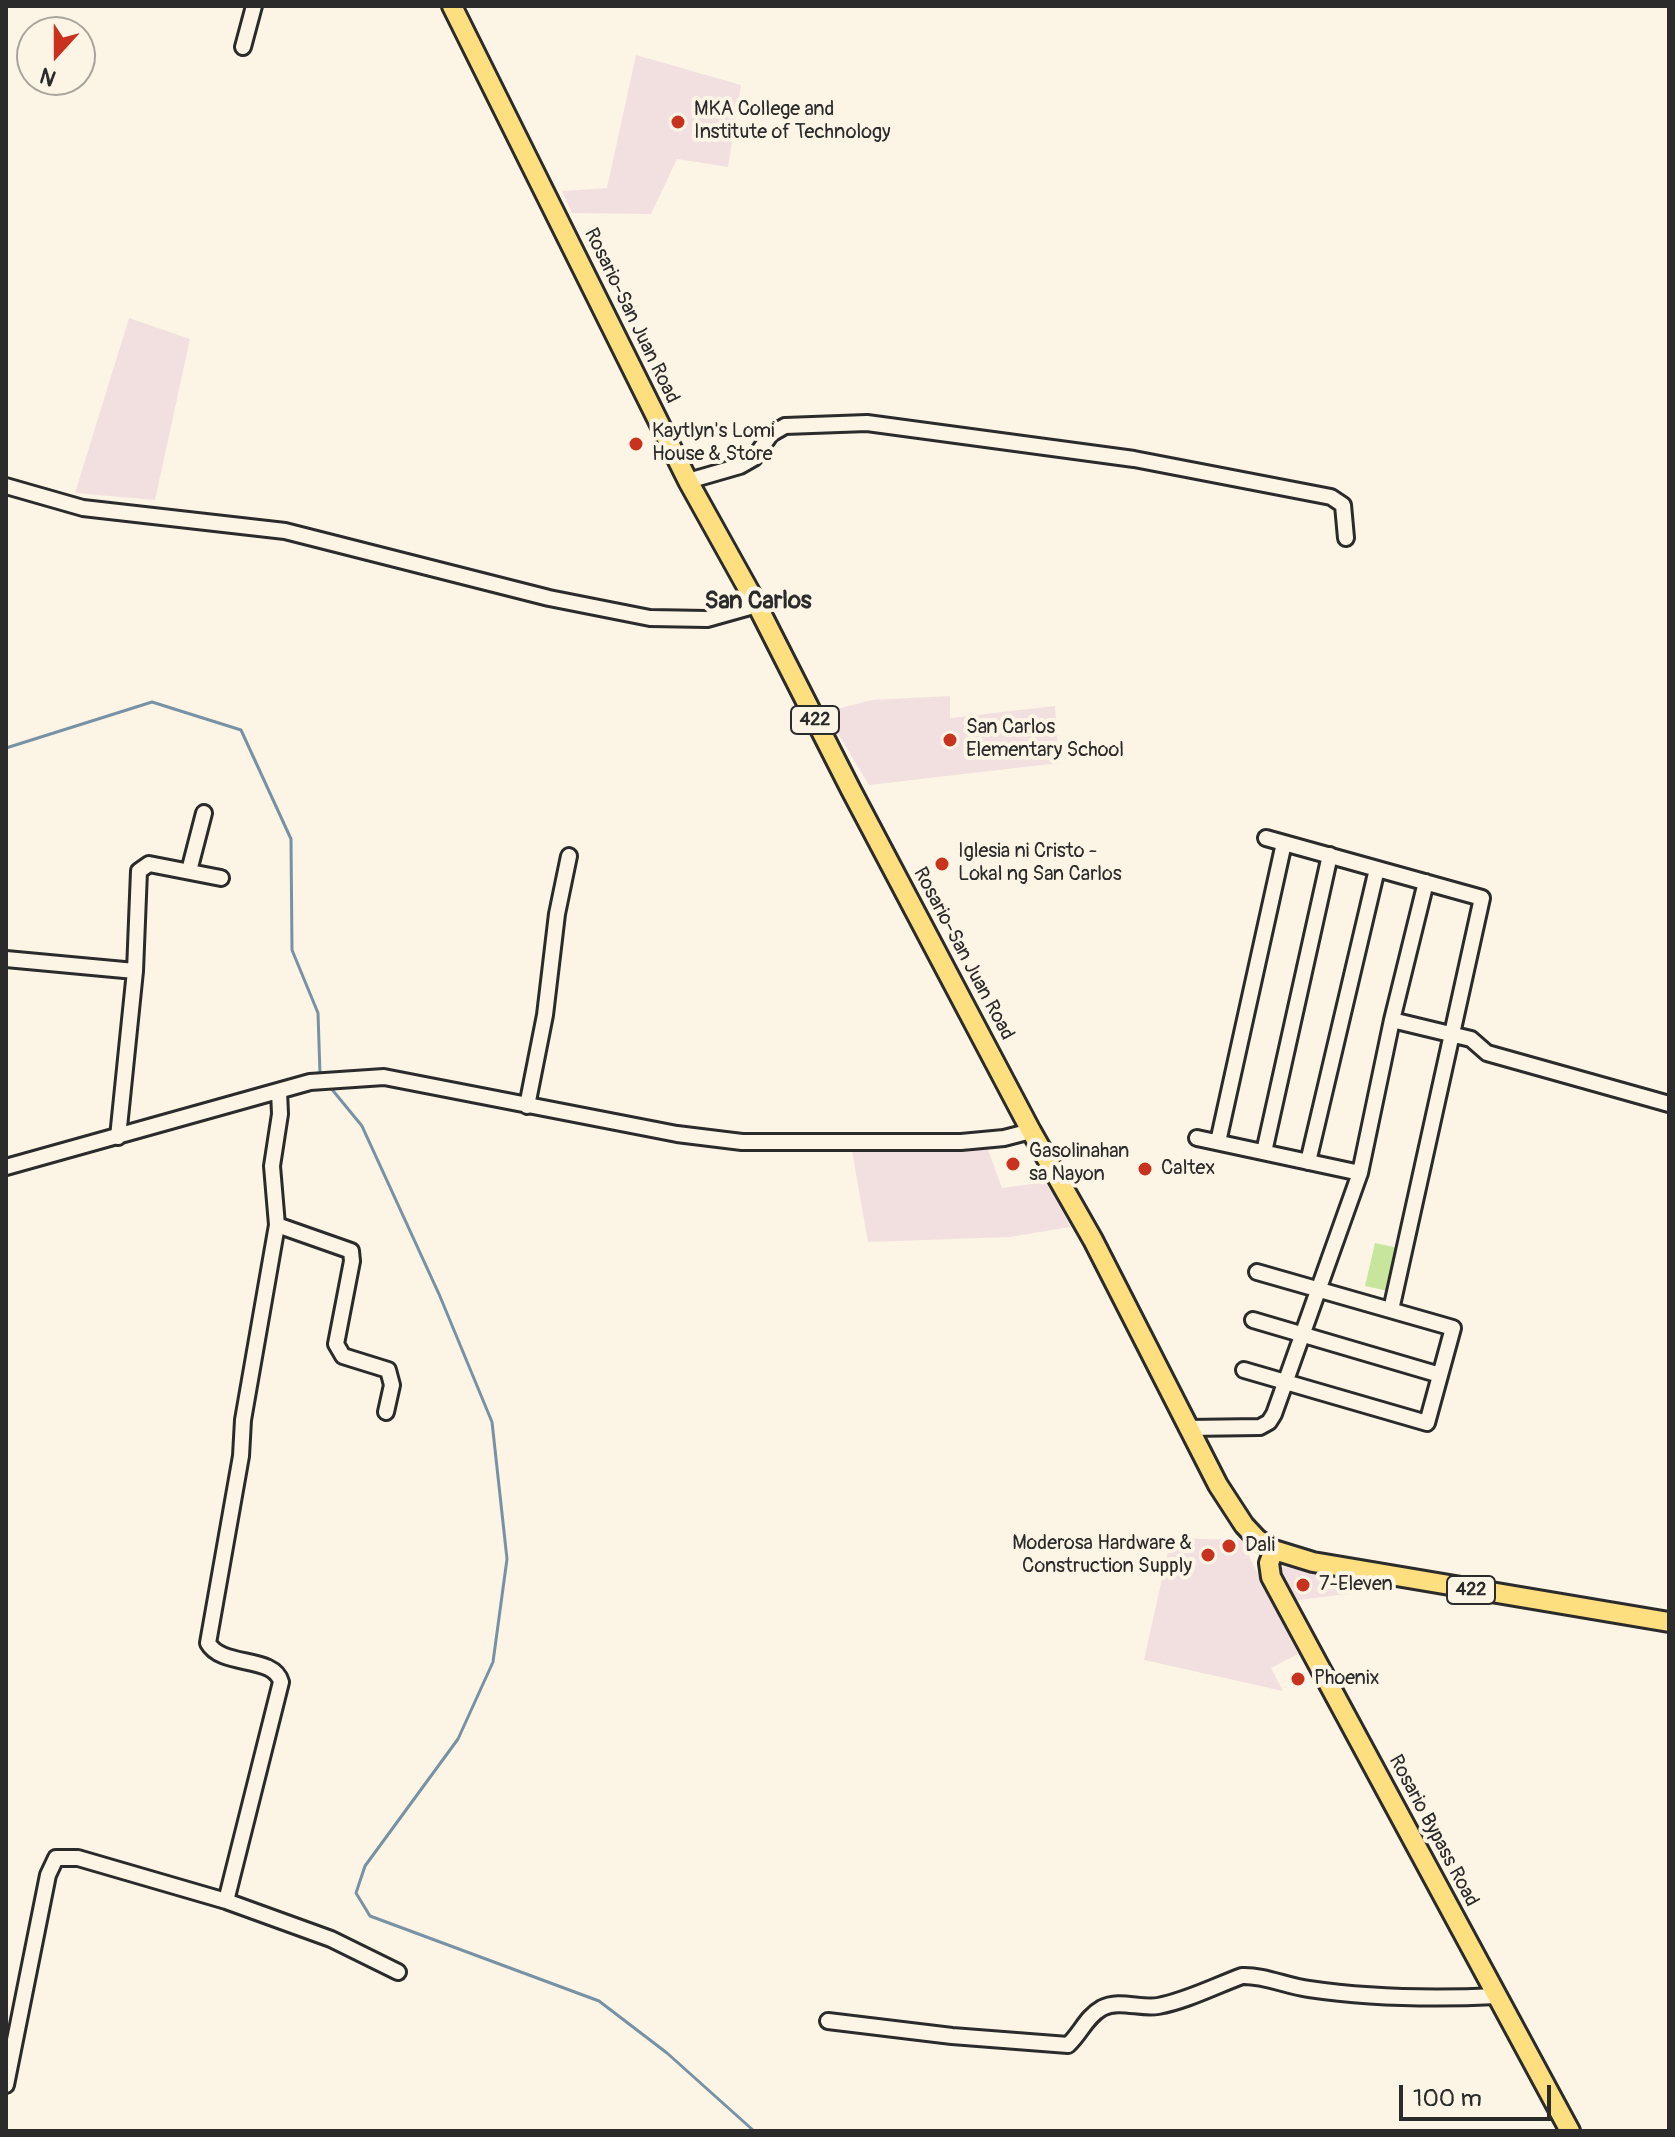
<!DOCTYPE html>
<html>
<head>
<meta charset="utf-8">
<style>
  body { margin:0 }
  #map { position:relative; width:1675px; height:2137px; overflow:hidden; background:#fcf5e5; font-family:Pangolin,sans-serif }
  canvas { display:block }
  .frame { position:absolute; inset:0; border:8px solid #2b2b2b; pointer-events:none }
  .north { position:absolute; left:16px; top:16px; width:80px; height:80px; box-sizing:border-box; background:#fcf5e5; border:2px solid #a8a49b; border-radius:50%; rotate:201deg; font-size:22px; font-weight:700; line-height:32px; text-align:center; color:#2b2b2b }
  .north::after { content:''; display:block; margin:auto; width:28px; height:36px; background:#c8321e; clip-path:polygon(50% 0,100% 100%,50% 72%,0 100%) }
  .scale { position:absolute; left:1399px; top:2085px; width:152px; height:36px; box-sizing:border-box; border:4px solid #2b2b2b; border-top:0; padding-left:10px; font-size:24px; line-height:28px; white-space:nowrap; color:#2b2b2b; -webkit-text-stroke:6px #fcf5e5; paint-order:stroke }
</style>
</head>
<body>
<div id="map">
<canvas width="1675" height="2137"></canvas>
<div class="frame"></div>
<div class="north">N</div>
<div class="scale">100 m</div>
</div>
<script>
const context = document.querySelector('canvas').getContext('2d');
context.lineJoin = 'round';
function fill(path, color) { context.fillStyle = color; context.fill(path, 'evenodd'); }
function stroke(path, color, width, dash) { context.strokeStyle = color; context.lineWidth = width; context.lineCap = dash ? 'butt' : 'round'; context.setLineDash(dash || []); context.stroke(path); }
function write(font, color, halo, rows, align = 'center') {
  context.font = font + ' Pangolin,sans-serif'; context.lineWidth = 8; context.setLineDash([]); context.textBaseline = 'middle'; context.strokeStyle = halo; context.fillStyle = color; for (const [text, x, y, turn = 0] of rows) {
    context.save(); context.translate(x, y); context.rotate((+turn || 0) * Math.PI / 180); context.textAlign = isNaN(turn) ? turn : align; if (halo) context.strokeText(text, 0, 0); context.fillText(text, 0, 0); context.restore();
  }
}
fill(new Path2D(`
  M636,55L741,85L728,167L677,159L651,214L572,213L562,191L607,188Z
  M129,318L190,339L155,500L75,493Z
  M950,696V718L1055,706L1059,763L869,785L825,712L872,700Z
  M987,1147L1002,1188L1048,1182L1070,1227L1010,1237L868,1242L852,1151Z
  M1171,1538L1241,1540L1298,1654L1271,1668L1283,1691L1144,1660Z
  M1274,1565L1347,1578V1594L1291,1601Z`), '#f2e0e0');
fill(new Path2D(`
  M1375,1243L1398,1248L1388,1291L1365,1286Z`), '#c7e59d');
stroke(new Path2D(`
  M6,748L152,702L241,730L291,839L292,950L318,1013L320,1074
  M330,1087L362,1126L439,1294L492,1422L507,1559L493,1662L458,1739L365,1866L356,1893L370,1916L599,2001L667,2053L754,2131`), '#7892a5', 3);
const minor = new Path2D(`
  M243,47L254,6
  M688,481L740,466L754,458L771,434L785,426L867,423L1134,459L1331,497L1343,505L1346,538
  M6,486L83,508L285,531L549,598L650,618L707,619L757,605
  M1266,838L1482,898L1391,1310
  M189,871L204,813
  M6,959L135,971
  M1392,1020L1471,1039L1487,1053L1669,1104
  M527,1106L545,1015L557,914L569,856
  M118,1137L135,971L139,871L149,864L221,878
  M1197,1138L1360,1173
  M1218,1142L1284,843
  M1264,1152L1330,855
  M1308,1162L1377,869
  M6,1167L310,1082L384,1077L677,1134L742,1142H961L1004,1138L1031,1131
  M277,1225L351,1251L352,1261L336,1344L343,1356L388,1370L392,1385L386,1412
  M1253,1320L1440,1375
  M1244,1370L1427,1423L1453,1328L1257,1272
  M1187,1428L1260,1427L1269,1422L1274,1414L1360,1173L1392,1020L1426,882
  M226,1901L281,1682C274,1655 222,1668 208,1643L241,1456L243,1420L277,1225L272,1166L280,1114L279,1091
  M828,2021L952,2036L1068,2045C1081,2033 1086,2017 1102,2008C1119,1999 1140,2009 1158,2006C1186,2001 1215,1986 1242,1976C1264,1975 1286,1986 1309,1989C1370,1998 1435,1999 1497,1996
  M6,2085L48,1875L56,1858H78L226,1901L331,1939L398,1972`);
const major = new Path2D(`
  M452,6L688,481L757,605L851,790L1031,1131L1093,1240L1218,1485L1244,1525L1257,1539L1274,1550L1313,1562L1669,1622
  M1274,1550L1269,1563L1271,1577L1570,2131`);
stroke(minor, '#2b2b2b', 20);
stroke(major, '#2b2b2b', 24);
stroke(minor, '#fcf5e5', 14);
stroke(major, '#fedf80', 18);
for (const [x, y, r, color] of [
  [678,122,8,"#c8321e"],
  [636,444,8,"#c8321e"],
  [950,740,8,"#c8321e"],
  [942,864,8,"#c8321e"],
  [1013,1164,8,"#c8321e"],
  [1145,1169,8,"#c8321e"],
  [1229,1546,8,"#c8321e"],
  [1208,1555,8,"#c8321e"],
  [1303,1585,8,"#c8321e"],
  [1298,1679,8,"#c8321e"]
]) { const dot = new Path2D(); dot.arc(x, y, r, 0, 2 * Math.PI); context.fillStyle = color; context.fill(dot); stroke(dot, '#fcf5e5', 3); }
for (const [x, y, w] of [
  [815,720,48],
  [1471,1590,48]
]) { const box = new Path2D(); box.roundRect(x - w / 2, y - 14, w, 28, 6); context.fillStyle = '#fcf5e5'; context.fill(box); stroke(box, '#2b2b2b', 2); }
write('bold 18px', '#2b2b2b', null, [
  ["422",815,720],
  ["422",1471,1590]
]);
write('20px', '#2b2b2b', '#fcf5e5', [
  ["MKA College and",694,110],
  ["Institute of Technology",694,133],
  ["Kaytlyn's Lomi",652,432],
  ["House & Store",652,455],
  ["San Carlos",966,728],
  ["Elementary School",966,751],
  ["Iglesia ni Cristo -",958,852],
  ["Lokal ng San Carlos",958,875],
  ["Gasolinahan",1029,1152],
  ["sa Nayon",1029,1175],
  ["Caltex",1161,1169],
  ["Moderosa Hardware &",1192,1544,"right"],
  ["Construction Supply",1192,1567,"right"],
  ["Dali",1245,1546],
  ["7-Eleven",1319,1585],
  ["Phoenix",1314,1679]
], 'left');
write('20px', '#2b2b2b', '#fcf5e5', [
  ["Rosario-San Juan Road",631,316,64],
  ["Rosario-San Juan Road",963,954,62],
  ["Rosario Bypass Road",1433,1831,62]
]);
write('bold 24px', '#2b2b2b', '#fcf5e5', [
  ["San Carlos",758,602]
]);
</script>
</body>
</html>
